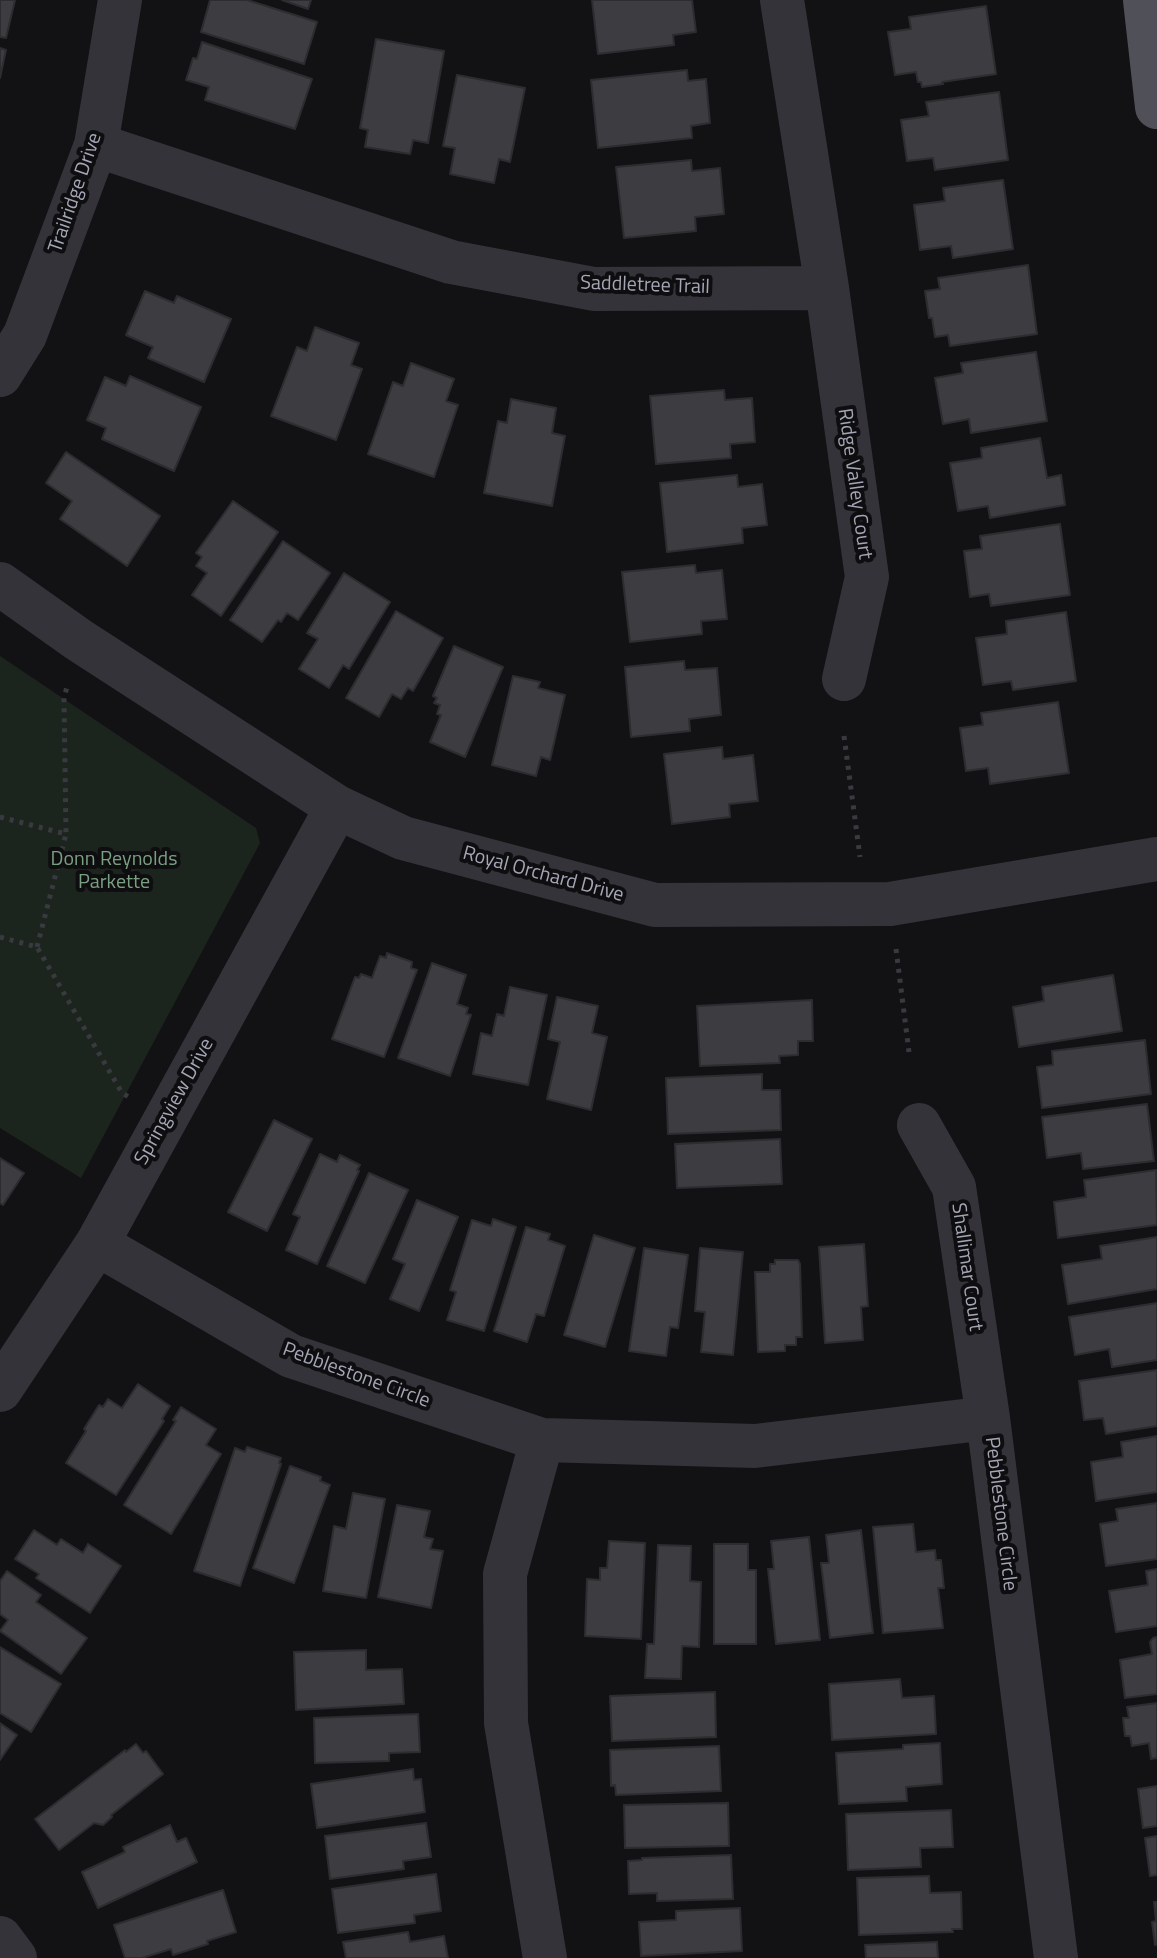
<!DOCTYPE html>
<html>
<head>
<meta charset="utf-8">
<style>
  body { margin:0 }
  canvas { display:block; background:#121214 }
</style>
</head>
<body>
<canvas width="1157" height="1958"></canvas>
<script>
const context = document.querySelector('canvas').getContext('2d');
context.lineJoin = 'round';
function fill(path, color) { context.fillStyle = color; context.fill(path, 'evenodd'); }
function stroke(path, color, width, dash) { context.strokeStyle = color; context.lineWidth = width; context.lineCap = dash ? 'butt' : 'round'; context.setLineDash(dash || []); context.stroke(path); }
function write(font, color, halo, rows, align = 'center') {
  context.font = font + ' "Titillium Web",sans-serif'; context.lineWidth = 8; context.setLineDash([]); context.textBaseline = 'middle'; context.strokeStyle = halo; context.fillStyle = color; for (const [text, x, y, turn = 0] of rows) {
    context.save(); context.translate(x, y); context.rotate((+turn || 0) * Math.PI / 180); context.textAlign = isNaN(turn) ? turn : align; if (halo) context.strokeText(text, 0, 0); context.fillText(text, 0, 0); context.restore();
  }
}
fill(new Path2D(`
  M0,656L256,828L260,843L81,1178L0,1128Z`), '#1c241e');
const building = new Path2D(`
  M0,0H15L6,38L0,37Z
  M210,0H247L317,22L304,64L201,32Z
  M282,0H311L308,9Z
  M592,0H692L696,32L673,35L674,45L598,54Z
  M986,6L996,74L942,82L943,84L922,87L921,82H918L916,72L895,75L888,32L911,29L909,17Z
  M376,39L444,51L428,143L413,140L410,154L365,147L368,130L360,128Z
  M202,42L312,79L295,129L205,100L209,87L186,80L193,58L197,59Z
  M0,48L6,50L0,78Z
  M687,70L688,81L706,79L710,123L691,126L692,138L598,148L591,80Z
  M457,75L525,88L510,162L499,159L494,183L450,174L455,148L443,146Z
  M999,92L1008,160L935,170L933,158L907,161L901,120L929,116L926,102Z
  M691,160L692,171L720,168L724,214L695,217L696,231L624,238L616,167Z
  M1003,180L1013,249L953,258L951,246L920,250L914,205L945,201L943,188Z
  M1028,265L1037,334L950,346L948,335L935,337L932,318H929L925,291L940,289L938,278Z
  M145,291L174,303L177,296L231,319L204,382L148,358L153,347L126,335Z
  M315,327L359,343L351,365L362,369L336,440L271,416L297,347L307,351Z
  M1036,352L1047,421L971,433L969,419L943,424L935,378L963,373L961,363Z
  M411,363L454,379L446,401L458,405L434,477L368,454L393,382L403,386Z
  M130,376L201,407L174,471L102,439L106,428L87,420L105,377L126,386Z
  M724,390L725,400L752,398L755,442L730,444L731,458L656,464L650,396Z
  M511,399L556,408L552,433L565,436L552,506L484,493L498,421L507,423Z
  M1040,438L1047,478L1061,475L1065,505L990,518L988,506L958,511L950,463L982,458L981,448Z
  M66,452L160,516L127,566L60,519L72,501L46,483Z
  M737,475L738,487L762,484L767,525L742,528L743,543L667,552L660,483Z
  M233,501L278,532L221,616L192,595L207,573L196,566L202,557L196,553Z
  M1060,524L1070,595L991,606L989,594L970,597L964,551L982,549L980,536Z
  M283,541L330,573L298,620L287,613L281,622L278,620L262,642L230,620Z
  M695,565L696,573L722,570L727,619L701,621L702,634L630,642L622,572Z
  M344,573L390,602L349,669L343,665L329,688L299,669L318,639L307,633Z
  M396,611L443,638L413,691L408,688L401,699L392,694L379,717L346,698Z
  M1066,612L1076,681L1013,690L1011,681L983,685L976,638L1007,634L1006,621Z
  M454,646L503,667L465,757L430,742L441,715L437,714L440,705L434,703L437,698L433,696Z
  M684,661L685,670L717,668L721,715L689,719L690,731L631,737L625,667Z
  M513,676L540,682L538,688L565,695L550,760L541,757L536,776L492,765Z
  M1058,702L1069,773L990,784L988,768L966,771L960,728L983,725L981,713Z
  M722,747L723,759L753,755L758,801L729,804L730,817L672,824L664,754Z
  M387,953L412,962L411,968L417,970L384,1057L332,1039L355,977L359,978L361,974L372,978L380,956L386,958Z
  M432,963L466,975L457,1004L468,1008L466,1014L471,1015L450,1076L398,1058Z
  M1113,975L1122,1031L1019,1047L1013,1007L1044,1001L1042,987Z
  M510,987L547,995L528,1085L473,1074L481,1033L492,1036L497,1014L504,1016Z
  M557,997L598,1006L592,1033L607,1037L591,1110L547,1099L560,1042L548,1039Z
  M812,1000L813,1041H798V1055L779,1056L780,1063L700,1066L697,1006Z
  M1145,1040L1151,1094L1042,1108L1037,1067L1053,1065L1052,1051Z
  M762,1074V1090H780L781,1130L668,1134L666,1078Z
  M1147,1104L1154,1161L1083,1169L1081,1153L1047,1158L1042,1117Z
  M274,1120L312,1139L267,1231L228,1212Z
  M780,1139L782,1184L677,1188L675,1144Z
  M320,1154L337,1162L340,1155L360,1165L357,1170L359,1171L317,1264L286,1250L300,1217L293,1214Z
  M0,1158L24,1173L3,1205L0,1203Z
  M1156,1170L1157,1225L1058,1238L1054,1202L1086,1197L1084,1180Z
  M369,1173L408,1190L365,1283L327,1266Z
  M417,1200L458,1217L419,1311L390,1299L405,1264L393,1259Z
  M493,1219L516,1227L484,1331L447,1320L456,1292L450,1290L472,1220L491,1226Z
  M526,1227L550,1234L548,1240L565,1246L544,1316L536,1314L527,1342L494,1331Z
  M594,1235L635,1248L605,1347L564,1335Z
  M1157,1237V1289L1068,1304L1062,1265L1102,1259L1100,1246Z
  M864,1244L868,1306L861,1307L863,1340L825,1343L819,1247Z
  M644,1248L688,1255L678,1328L670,1327L666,1356L629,1351Z
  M700,1248L743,1252L733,1355L701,1352L705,1312L695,1311Z
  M775,1260H798L800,1264L802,1337H796V1345H785V1351L758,1352L755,1272H770V1264H775Z
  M1157,1303V1360L1112,1367L1109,1349L1075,1355L1069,1317Z
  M1157,1370V1426L1106,1434L1103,1418L1084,1420L1079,1381Z
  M138,1384L170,1406L162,1419L164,1421L116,1495L66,1463L86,1431L84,1429L99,1405L103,1407L108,1399L122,1408Z
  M181,1407L216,1429L206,1445L221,1454L171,1534L124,1505L176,1421L173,1420Z
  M1157,1436V1492L1096,1501L1091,1462L1123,1457L1121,1442Z
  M247,1447L281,1458L279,1463L281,1464L240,1586L194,1571L235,1448L245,1452Z
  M290,1466L321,1477L320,1481L330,1485L294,1583L253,1568Z
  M353,1493L385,1499L366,1598L323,1591L334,1526L346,1529Z
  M1157,1503V1559L1106,1566L1100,1524L1118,1521L1116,1509Z
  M397,1505L430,1511L424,1537L433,1539L430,1549L443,1551L431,1608L378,1597Z
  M913,1524L916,1552L935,1550L936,1560H941L944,1588H938L943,1628L883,1633L873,1527Z
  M34,1530L57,1545L61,1539L83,1553L88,1544L121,1566L90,1613L36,1578L39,1574L15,1559Z
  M861,1530L873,1633L830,1638L821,1563H829L826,1535Z
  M809,1537L820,1640L776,1644L768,1569H774L771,1541Z
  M609,1541L645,1543L641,1639L585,1636L587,1579L600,1580V1568H607Z
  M714,1544H748V1570H756V1644H714Z
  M658,1545L691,1546L690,1581L701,1582L699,1647L682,1646L681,1679L645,1678L647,1644H654Z
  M1157,1569V1626L1116,1632L1109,1591L1148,1585L1146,1571Z
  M7,1571L41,1595L36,1602L87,1638L61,1674L0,1631L8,1620L0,1614V1581Z
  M1157,1637V1694L1125,1698L1120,1660L1152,1654L1150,1642L1153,1638Z
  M0,1647L61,1684L31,1732L0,1713Z
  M366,1650V1670L402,1669L404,1704L296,1710L294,1652Z
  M900,1679L902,1698L934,1696L936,1734L832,1740L829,1684Z
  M715,1692L716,1737L612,1741L610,1696Z
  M1157,1703V1758L1151,1759L1149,1743L1132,1746L1130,1736H1125L1123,1718H1129L1127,1707Z
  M418,1714L420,1752L389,1753V1761L315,1763L314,1718Z
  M0,1723L17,1735L0,1760Z
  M940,1743L942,1784L906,1787L907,1801L839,1804L836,1753L903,1749V1745Z
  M136,1744L143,1753L146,1751L163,1774L111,1815L112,1817L103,1825L94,1823L59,1850L35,1819L125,1750L126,1752Z
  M719,1746L721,1791L616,1795L615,1785L611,1786L610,1750Z
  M413,1769L414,1780L421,1779L425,1812L317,1828L311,1784Z
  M1157,1786V1826L1143,1828L1138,1789Z
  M728,1803L729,1846L625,1848L624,1805Z
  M951,1810L953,1847L920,1848L921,1867L848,1870L846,1814Z
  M426,1823L431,1857L403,1861L404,1869L330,1879L325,1836Z
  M170,1825L177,1842L186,1838L197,1862L98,1908L82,1872L125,1852L123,1847Z
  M1157,1836V1875L1150,1876L1145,1838Z
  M731,1855L733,1899L657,1901V1893L629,1894L628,1861L642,1860V1858Z
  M436,1874L441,1911L414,1915L415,1923L338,1933L332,1889Z
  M929,1876L930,1893L961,1892L962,1929H952L953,1932L859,1935L857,1878Z
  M223,1890L236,1932L207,1941L208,1944L173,1955L171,1949L142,1958H125L114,1925Z
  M1154,1902H1157V1944L1155,1945L1152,1922L1156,1921Z
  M740,1908L742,1951L641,1956L639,1922L676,1920V1911Z
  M408,1932L410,1942L444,1936L448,1958H346L343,1942Z
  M937,1942L938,1958H866L865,1945Z`);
fill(building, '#3d3c41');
stroke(building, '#2d2c30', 2);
stroke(new Path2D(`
  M844,736L860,857
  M0,817L66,834L64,698L68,683
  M0,937L37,947L122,1093L129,1097
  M37,947L66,834
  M896,949L909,1052`), '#393a40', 5, [4, 6]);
stroke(new Path2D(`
  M782,0L827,288L867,577L844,679
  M96,145L451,262L594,289L827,288
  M0,375L25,335L96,145L120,0
  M0,584L79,640L337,807L403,838L655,905L890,904L1157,859
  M919,1125L954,1187L988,1418L1056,1958
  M97,1244L291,1356L542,1440L755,1446L988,1418
  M0,1390L97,1244L337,807
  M542,1440L505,1574L506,1723L545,1958
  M0,1938L15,1958`), '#333339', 44);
stroke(new Path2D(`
  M1145,0L1157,107`), '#4f5058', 44);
write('20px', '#a4a6b5', '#0e0d0f', [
  ["Trailridge Drive",76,193,-71],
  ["Saddletree Trail",645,286,2],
  ["Ridge Valley Court",854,484,82],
  ["Royal Orchard Drive",543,875,15],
  ["Springview Drive",175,1102,-61],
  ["Shallimar Court",966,1267,82],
  ["Pebblestone Circle",356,1376,20],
  ["Pebblestone Circle",1000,1514,83]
]);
write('20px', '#7aa082', '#0e0d0f', [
  ["Donn Reynolds",114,860],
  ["Parkette",114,883]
]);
</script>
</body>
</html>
